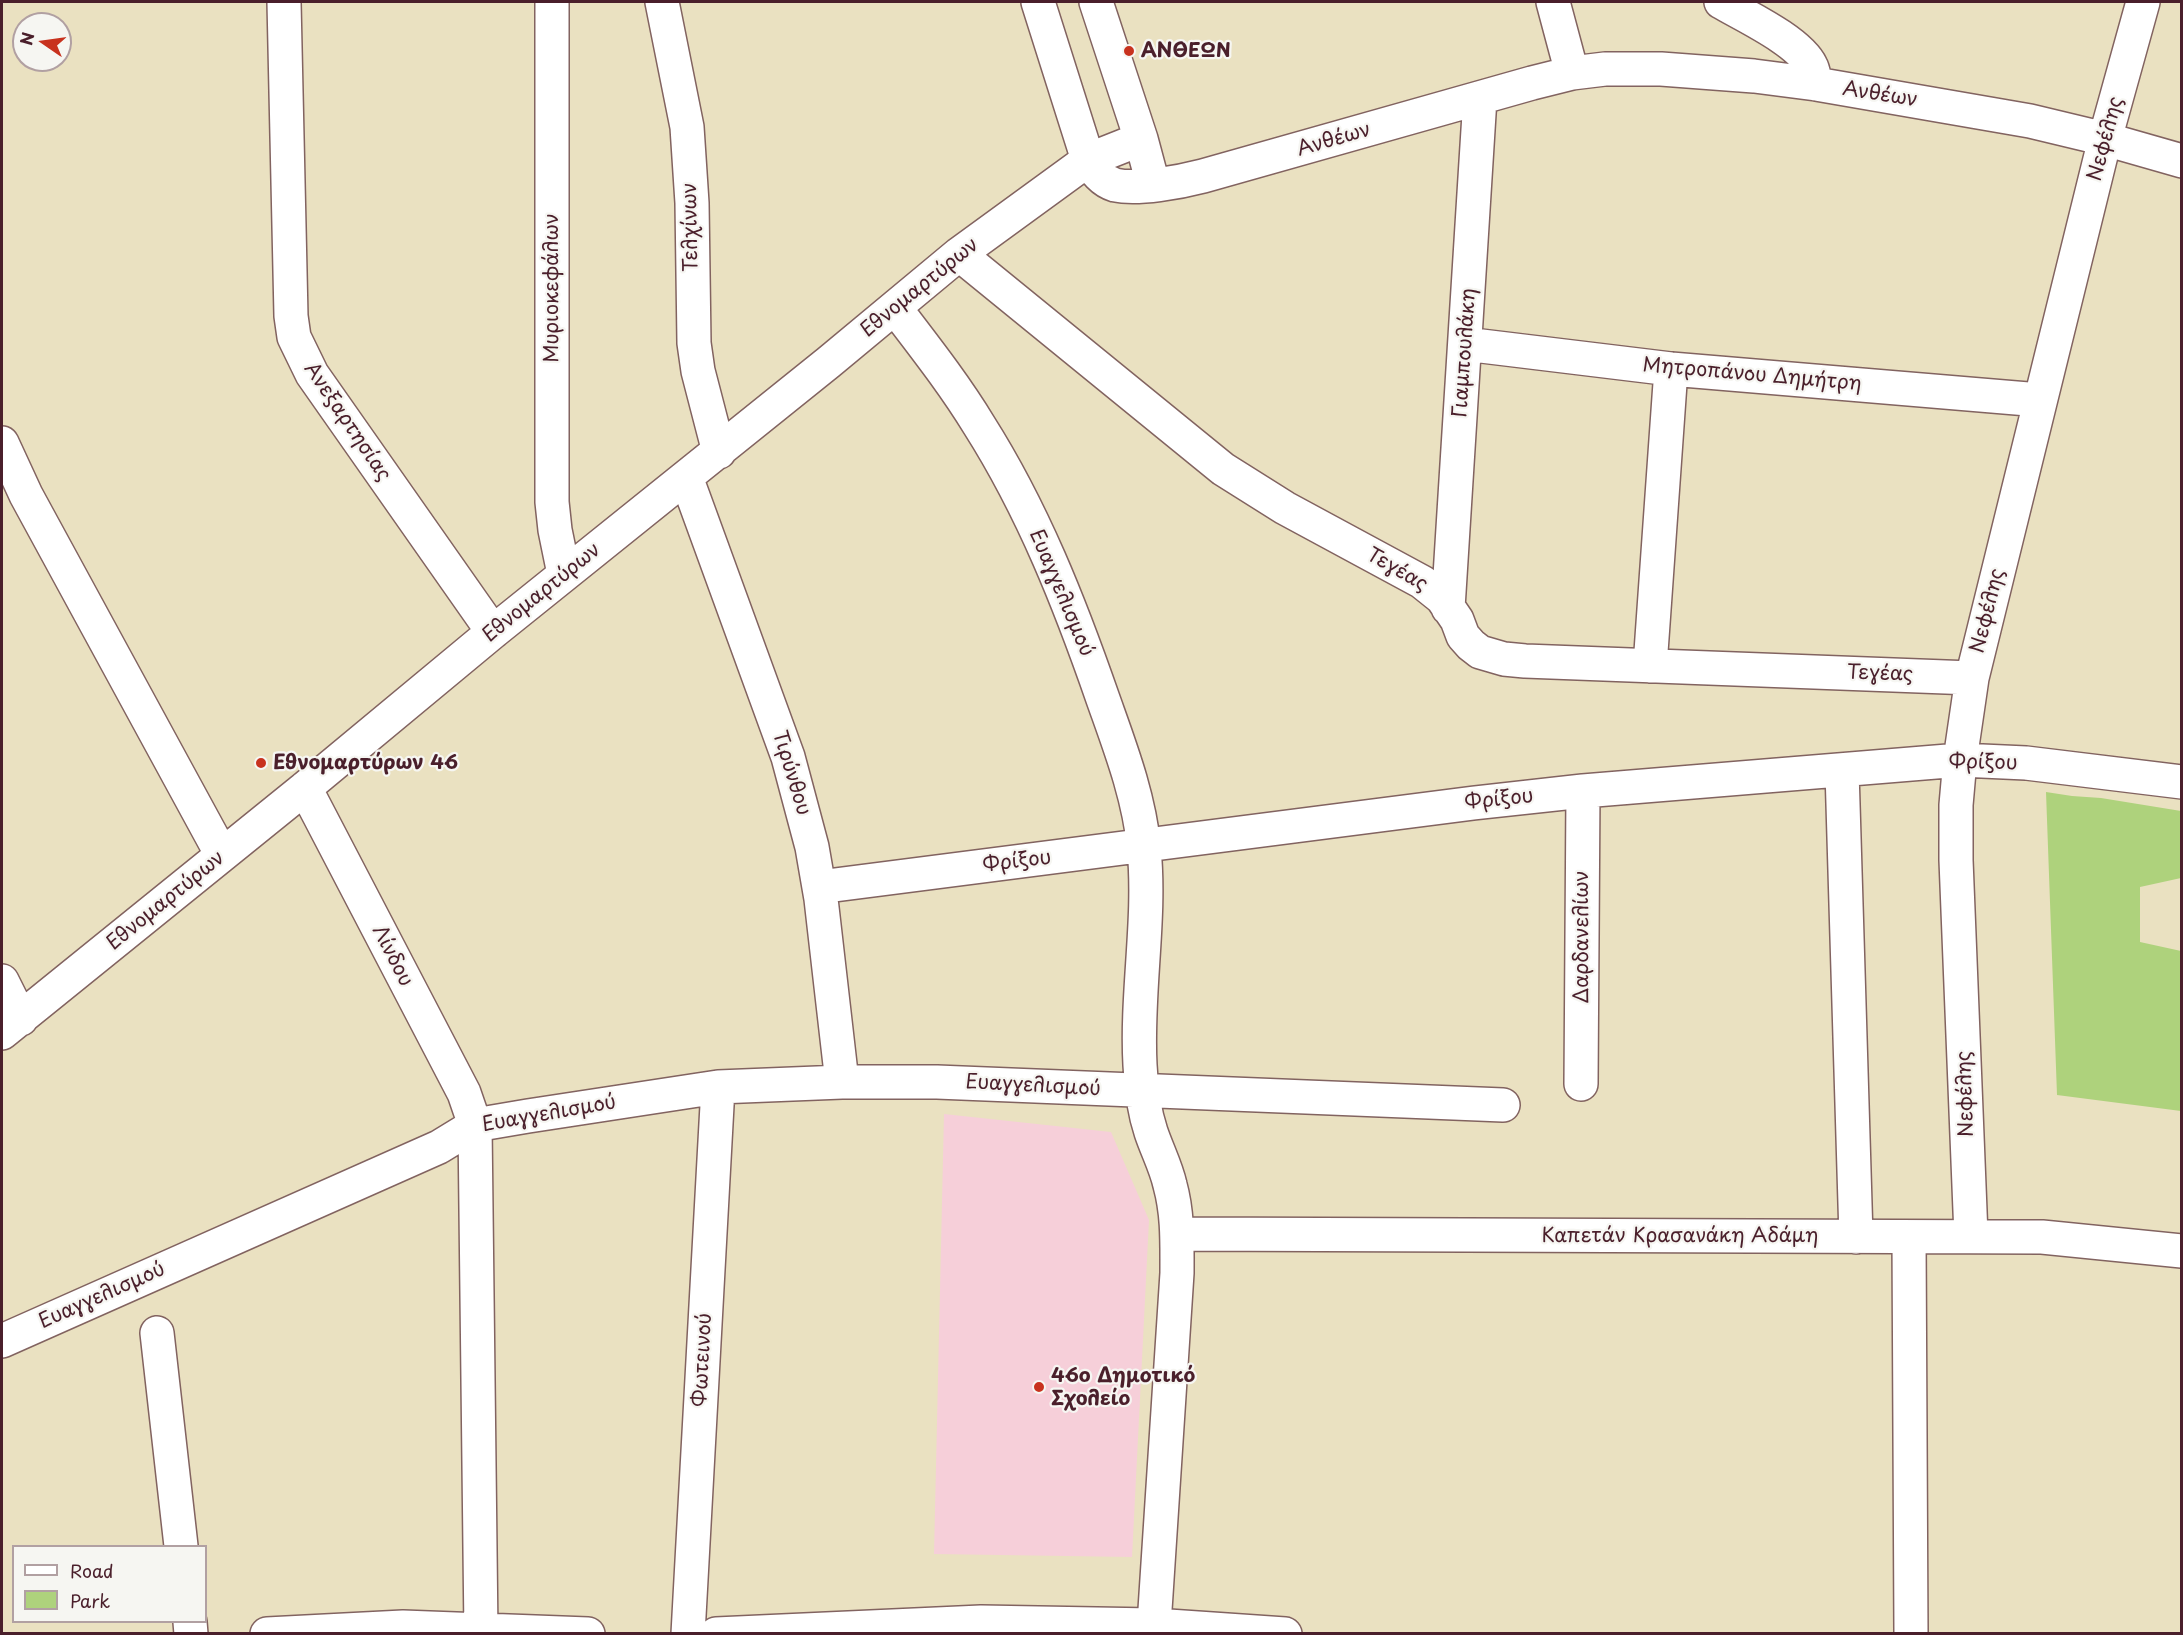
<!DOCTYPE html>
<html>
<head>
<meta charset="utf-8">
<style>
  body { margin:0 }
  #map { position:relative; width:2183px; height:1635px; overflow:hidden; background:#eae1c1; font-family:"Playpen Sans",sans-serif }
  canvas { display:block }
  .frame { position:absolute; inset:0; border:3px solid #4a1f2b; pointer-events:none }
  .legend { position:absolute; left:12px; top:1545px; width:195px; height:78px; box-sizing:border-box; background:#f6f6f2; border:2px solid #b1a0a2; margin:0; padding:8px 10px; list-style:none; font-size:18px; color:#4a1f2b }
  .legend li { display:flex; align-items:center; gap:12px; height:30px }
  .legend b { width:30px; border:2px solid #b1a0a2 }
  .north { position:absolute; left:12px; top:12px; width:60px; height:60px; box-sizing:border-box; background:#f6f6f2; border:2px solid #b1a0a2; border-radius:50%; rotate:283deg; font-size:16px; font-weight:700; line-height:24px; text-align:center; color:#4a1f2b }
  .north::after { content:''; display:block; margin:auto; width:21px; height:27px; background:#c8321e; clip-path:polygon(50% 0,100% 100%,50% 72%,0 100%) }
</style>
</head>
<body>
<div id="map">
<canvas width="2183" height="1635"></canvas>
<div class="frame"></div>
<ul class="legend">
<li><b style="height:8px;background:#fff"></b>Road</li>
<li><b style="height:16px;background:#aed27c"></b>Park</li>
</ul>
<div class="north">N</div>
</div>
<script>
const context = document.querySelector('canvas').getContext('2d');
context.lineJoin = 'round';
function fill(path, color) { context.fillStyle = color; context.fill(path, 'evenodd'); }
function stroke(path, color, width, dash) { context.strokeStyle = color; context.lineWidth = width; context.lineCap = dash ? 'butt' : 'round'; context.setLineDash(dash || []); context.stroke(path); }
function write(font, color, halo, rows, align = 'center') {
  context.font = font + ' "Playpen Sans",sans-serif'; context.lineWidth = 4.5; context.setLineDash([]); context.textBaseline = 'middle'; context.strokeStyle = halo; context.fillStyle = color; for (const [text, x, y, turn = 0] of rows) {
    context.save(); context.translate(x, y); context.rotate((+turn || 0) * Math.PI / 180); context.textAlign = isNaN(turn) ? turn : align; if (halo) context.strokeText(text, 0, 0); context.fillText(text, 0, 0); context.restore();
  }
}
fill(new Path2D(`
  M944,1114L1111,1132L1149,1220L1132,1557L934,1554Z`), '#f6cfd9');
fill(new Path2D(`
  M2046,792L2072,796L2101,798L2181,811V878L2140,887V942L2181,951V1111L2057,1095Z`), '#aed27c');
const minor = new Path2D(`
  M284,2L291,316L294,337L312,374L493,632
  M552,2V502L555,530L564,574
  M662,2L687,127L692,203L694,343L698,371L719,452
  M1038,2L1088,160C1095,171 1102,181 1115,185C1138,190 1180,182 1203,176L1532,83L1572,73L1605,69H1661L1754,76L1816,84L2030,121L2105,139L2182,161
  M1096,2L1141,139L1153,184
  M1553,2L1572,73
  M1721,2C1745,16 1799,41 1811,66C1814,71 1814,79 1816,84
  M959,254L1223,469L1285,508L1422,582L1442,598L1457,620L1463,636L1471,645L1480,652L1504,659L1525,661L1972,678
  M895,308C924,346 954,384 979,425C1033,510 1070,604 1103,699C1120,747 1139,796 1144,848C1151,920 1136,993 1140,1065C1141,1087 1144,1111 1151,1132C1157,1150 1166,1167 1170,1185C1178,1214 1177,1243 1177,1273L1154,1625
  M1465,344L1671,369L2040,400
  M2,443L26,495L222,855
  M686,477L788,757L812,847L821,899L842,1082
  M1448,608L1480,98
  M1650,666L1671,369
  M1842,771L1856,1237
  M305,788L464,1093L475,1125L481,1634
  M819,887L1474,803L1583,791L1960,760L2026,763L2182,782
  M2,981L21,1019
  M2,1033L305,788L493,632L829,362L959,254L1088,160L1141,139
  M1581,1084L1583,791
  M1177,1234L2042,1237L2182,1251
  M1971,1236L1956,860V805L1960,760L1972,678L2105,139L2143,2
  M1909,1237L1911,1634
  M157,1333L181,1546
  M2,1341L439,1147L475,1125L528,1116L718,1087L842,1082H937L1503,1105
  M190,1622L191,1634
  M267,1634L403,1627L588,1634
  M688,1634L718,1087
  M716,1634L981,1622L1154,1625L1285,1634`);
stroke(minor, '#826360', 36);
stroke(minor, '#fff', 33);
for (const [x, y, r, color] of [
  [1129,51,6,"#c8321e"],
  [261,763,6,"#c8321e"],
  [1039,1387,6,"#c8321e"]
]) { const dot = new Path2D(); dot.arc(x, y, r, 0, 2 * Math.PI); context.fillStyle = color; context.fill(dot); stroke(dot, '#f6f6f2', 2); }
write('bold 20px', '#4a1f2b', '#f6f6f2', [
  ["ΑΝΘΕΩΝ",1141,51],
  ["Εθνομαρτύρων 46",273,763],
  ["46ο Δημοτικό",1051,1376],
  ["Σχολείο",1051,1399]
], 'left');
write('20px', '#4a1f2b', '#f6f6f2', [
  ["Ανθέων",1880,95,9],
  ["Νεφέλης",2106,139,-75],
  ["Ανθέων",1334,140,-16],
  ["Τελχίνων",691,227,-91],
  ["Μυριοκεφάλων",552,288,-90],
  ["Εθνομαρτύρων",920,288,-39],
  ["Γιαμπουλάκη",1465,353,-86],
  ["Μητροπάνου Δημήτρη",1752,375,5],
  ["Ανεξαρτησίας",347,422,56],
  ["Τεγέας",1397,570,30],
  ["Εθνομαρτύρων",542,593,-39],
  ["Ευαγγελισμού",1061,593,67],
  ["Νεφέλης",1988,611,-76],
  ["Τεγέας",1880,674,2],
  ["Φρίξου",1983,763,1],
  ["Τιρύνθου",791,773,73],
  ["Φρίξου",1499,800,-6],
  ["Φρίξου",1017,862,-7],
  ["Εθνομαρτύρων",166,901,-39],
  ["Δαρδανελίων",1582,937,-90],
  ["Λίνδου",392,956,63],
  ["Ευαγγελισμού",1033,1086,3],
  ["Νεφέλης",1966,1094,-92],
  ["Ευαγγελισμού",549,1114,-10],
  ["Καπετάν Κρασανάκη Αδάμη",1680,1236],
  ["Ευαγγελισμού",102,1296,-24],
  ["Φωτεινού",703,1360,-87]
]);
</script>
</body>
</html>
